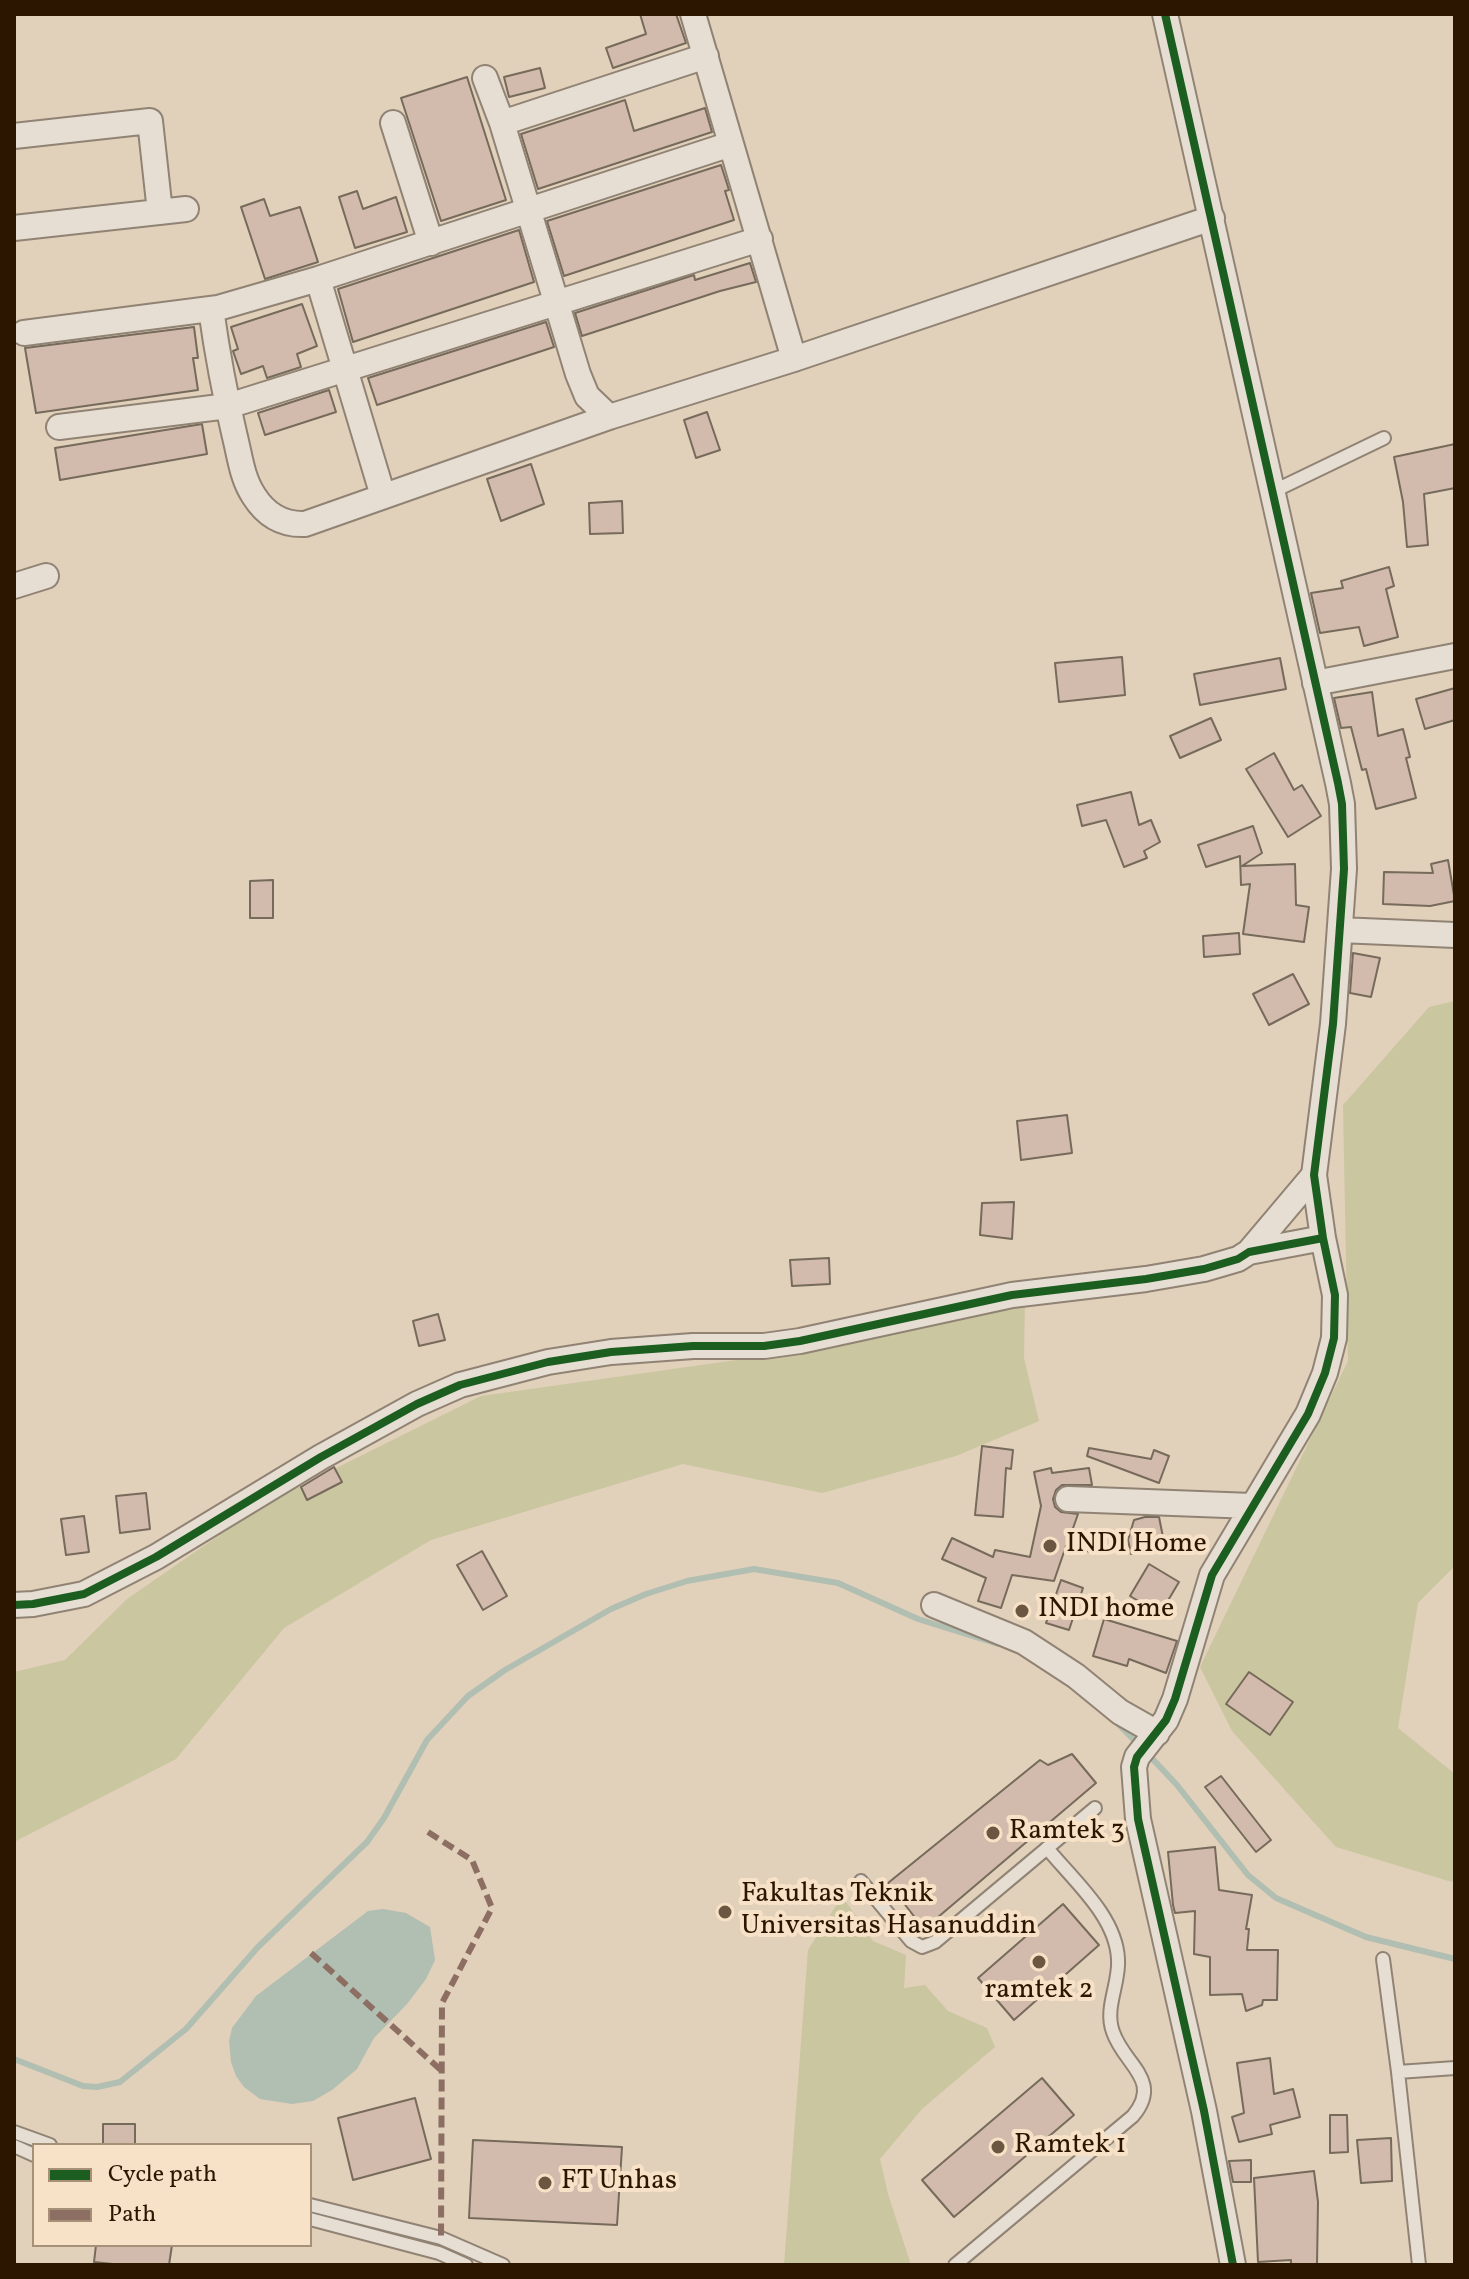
<!DOCTYPE html>
<html>
<head>
<meta charset="utf-8">
<style>
  body { margin:0 }
  #map { position:relative; width:1469px; height:2279px; overflow:hidden; background:#e1d0ba; font-family:Vollkorn,serif }
  canvas { display:block }
  .frame { position:absolute; inset:0; border:16px solid #2c1600; pointer-events:none }
  .legend { position:absolute; left:32px; top:2143px; width:280px; height:104px; box-sizing:border-box; background:#f7e2c7; border:2px solid #a69077; margin:0; padding:10px 14px; list-style:none; font-size:24px; color:#2c1600 }
  .legend li { display:flex; align-items:center; gap:16px; height:40px }
  .legend b { width:40px; border:2px solid #a69077 }
</style>
</head>
<body>
<div id="map">
<canvas width="1469" height="2279"></canvas>
<div class="frame"></div>
<ul class="legend">
<li><b style="height:10px;background:#1b5e20"></b>Cycle path</li>
<li><b style="height:10px;background:#8d6e63"></b>Path</li>
</ul>
</div>
<script>
const context = document.querySelector('canvas').getContext('2d');
context.lineJoin = 'round';
function fill(path, color) { context.fillStyle = color; context.fill(path, 'evenodd'); }
function stroke(path, color, width, dash) { context.strokeStyle = color; context.lineWidth = width; context.lineCap = dash ? 'butt' : 'round'; context.setLineDash(dash || []); context.stroke(path); }
function write(font, color, halo, rows, align = 'center') {
  context.font = font + ' Vollkorn,serif'; context.lineWidth = 8; context.setLineDash([]); context.textBaseline = 'middle'; context.strokeStyle = halo; context.fillStyle = color; for (const [text, x, y, turn = 0] of rows) {
    context.save(); context.translate(x, y); context.rotate((+turn || 0) * Math.PI / 180); context.textAlign = isNaN(turn) ? turn : align; if (halo) context.strokeText(text, 0, 0); context.fillText(text, 0, 0); context.restore();
  }
}
fill(new Path2D(`
  M1455,1001V1566L1418,1603L1398,1728L1455,1774V1870L1452,1882L1336,1847L1232,1731L1200,1667L1348,1361L1343,1105L1429,1007Z
  M1025,1296L1024,1358L1039,1421L956,1456L822,1493L683,1464L431,1540L284,1628L176,1759L14,1842V1672L65,1660L127,1599L266,1503L481,1396L808,1350Z
  M842,1896L873,1941L906,1955L904,1988L925,1985L948,2011L987,2028L995,2047L922,2109L880,2159L888,2194L911,2265H784L808,1950Z`), '#cac6a0');
fill(new Path2D(`
  M383,1909L406,1913L430,1927L435,1960L426,1979L407,2004L374,2038L357,2069L332,2090L313,2101L292,2104L260,2099L244,2087L236,2076L231,2062L229,2041L232,2028L256,1996L368,1911Z`), '#b1beb2');
stroke(new Path2D(`
  M1116,1722L1139,1745
  M1147,1753L1177,1785L1248,1875L1276,1898L1366,1937L1455,1959
  M14,2059L83,2086L97,2087L120,2082L186,2029L258,1947L367,1842L384,1818L427,1740L468,1696L505,1670L611,1609L646,1594L687,1581L754,1569L838,1583L918,1619L998,1644`), '#b1beb2', 6);
const building = new Path2D(`
  M640,14H676L686,43L613,68L606,48L646,34Z
  M540,68L545,88L509,97L504,77Z
  M467,77L506,200L441,221L401,98Z
  M625,100L634,131L705,108L712,132L538,189L521,134Z
  M721,165L729,190L725,191L734,220L564,276L547,221Z
  M357,191L363,209L396,197L407,232L355,248L339,197Z
  M264,199L270,216L300,207L318,262L265,279L241,207Z
  M519,230L534,282L353,342L338,289Z
  M750,263L756,282L720,291L582,336L575,313L694,275L695,280Z
  M302,304L317,346L297,354L301,367L267,378L263,366L241,374L233,351L238,349L231,327Z
  M546,322L554,347L377,405L368,378Z
  M194,327L198,358H193L198,390L36,413L25,348Z
  M329,390L336,412L265,435L258,413Z
  M707,412L720,450L696,458L684,420Z
  M202,424L207,454L60,480L55,448Z
  M1455,444V488L1424,494L1428,545L1407,547L1403,502L1394,457Z
  M531,464L544,504L501,521L487,479Z
  M622,501L623,533L590,534L589,503Z
  M1389,567L1394,586L1386,589L1398,637L1364,646L1359,627L1320,633L1311,593L1343,588L1341,581Z
  M1122,657L1125,695L1059,702L1055,663Z
  M1280,658L1286,689L1200,705L1194,674Z
  M1455,688V720L1425,729L1416,699Z
  M1372,692L1378,736L1403,729L1410,757L1406,758L1416,798L1376,809L1366,769L1362,770L1351,727L1341,728L1334,698Z
  M1211,718L1221,740L1180,758L1170,736Z
  M1274,753L1294,790L1302,785L1321,816L1288,837L1246,769Z
  M1131,792L1139,825L1151,820L1160,842L1144,851L1147,858L1124,867L1106,820L1082,826L1077,805Z
  M1253,826L1262,853L1242,866L1295,864L1296,905L1309,907L1304,942L1243,934L1250,884L1241,885L1240,856L1206,867L1198,845Z
  M1448,860L1455,901L1430,906L1383,904L1384,872L1433,873L1431,864Z
  M273,880V918H250V881Z
  M1239,933L1240,954L1204,957L1203,936Z
  M1353,953L1380,958L1371,997L1350,993Z
  M1293,974L1309,1004L1269,1025L1253,994Z
  M1067,1115L1072,1153L1021,1160L1017,1121Z
  M1014,1202L1012,1239L980,1235L982,1203Z
  M829,1258L830,1284L792,1286L790,1260Z
  M438,1314L445,1340L419,1346L413,1321Z
  M982,1446L1013,1450L1011,1469L1006,1468L1003,1517L975,1515Z
  M1089,1448L1151,1459L1154,1450L1169,1456L1159,1483L1087,1456Z
  M334,1467L342,1482L307,1500L301,1487Z
  M1051,1468L1052,1473L1089,1468L1092,1485H1062L1056,1490L1053,1499L1055,1507L1061,1512L1078,1514L1072,1531L1101,1537L1095,1553L1066,1546L1054,1581L1012,1575L1001,1608L978,1601L986,1578L942,1559L952,1538L993,1557L995,1550L1030,1557L1041,1506L1034,1472Z
  M146,1493L150,1529L120,1533L116,1496Z
  M84,1516L89,1552L66,1555L61,1519Z
  M1145,1517H1159L1165,1547L1131,1554L1128,1540L1134,1520Z
  M482,1551L507,1596L483,1610L457,1565Z
  M1149,1564L1179,1582L1160,1614L1130,1596Z
  M1061,1580L1083,1588L1069,1630L1046,1623Z
  M1104,1619L1177,1641L1166,1673L1129,1659L1127,1666L1093,1656Z
  M1249,1672L1293,1702L1270,1735L1226,1704Z
  M1072,1754L1096,1783L924,1929L888,1883L1040,1760L1048,1765Z
  M1221,1776L1271,1840L1256,1852L1205,1787Z
  M1215,1847L1219,1890L1252,1895L1246,1929H1249L1247,1950H1278L1277,2000H1263L1262,2005L1246,2011L1242,1994L1210,1995V1957L1194,1954L1195,1911L1175,1913L1173,1905L1168,1852Z
  M1063,1904L1099,1945L1014,2020L978,1978Z
  M1270,2058L1274,2094L1293,2089L1300,2117L1270,2125L1272,2134L1239,2142L1232,2117L1244,2113L1237,2063Z
  M1042,2078L1074,2115L954,2217L922,2180Z
  M415,2098L431,2159L353,2180L338,2118Z
  M1330,2115H1347L1348,2152L1330,2153Z
  M103,2124H135V2145H103Z
  M1391,2138L1392,2181L1361,2183L1357,2140Z
  M473,2140L622,2147L617,2225L469,2218Z
  M1251,2160V2182H1233L1229,2161Z
  M1314,2171L1318,2202L1317,2265H1291V2260L1258,2262L1254,2178Z
  M96,2245H172L169,2265H122L94,2262Z`);
fill(building, '#d2bbac');
stroke(building, '#766a5b', 2);
const lane = new Path2D(`
  M1274,491L1384,438
  M861,1881L911,1941L922,1947L935,1942L1095,1808
  M1383,1959L1398,2072
  M14,2132L50,2145
  M14,2146L34,2155
  M310,2205L441,2238L503,2265
  M310,2219L439,2253L466,2265
  M955,2265L1133,2116C1163,2080 1124,2065 1113,2032C1104,2008 1120,1983 1118,1959C1116,1916 1073,1880 1047,1848
  M1419,2265L1398,2072L1455,2068`);
const street = new Path2D(`
  M693,14L794,359
  M1165,14L1338,783L1342,804L1344,869L1333,1024L1314,1175L1323,1238L1335,1295L1334,1338L1325,1373L1308,1414L1212,1575L1175,1699L1166,1720L1137,1757L1134,1767L1138,1819L1204,2111L1233,2265
  M485,78L502,123L578,374L587,396L609,417
  M393,123L431,243
  M502,123L706,56
  M14,136L150,121L160,212
  M14,228L186,209
  M318,279L383,496
  M211,309C217,352 225,395 235,437C240,457 242,478 254,496C266,515 283,525 305,524L609,417L794,359L1212,218
  M24,333L218,308L318,279L731,144
  M59,427L228,406L760,239
  M14,586L46,576
  M1315,683L1455,656
  M1340,930L1455,935
  M1249,1252L1314,1175
  M1068,1499L1252,1506
  M14,1605L33,1604L84,1594L156,1557L321,1457L417,1404L460,1385L548,1362L611,1352L693,1346H764L800,1341L1012,1295L1146,1279L1204,1269L1238,1259L1249,1252L1323,1238
  M934,1605L1024,1642L1076,1676L1120,1712L1157,1733`);
stroke(lane, '#908374', 16);
stroke(street, '#908374', 28);
stroke(lane, '#e6ded3', 12);
stroke(street, '#e6ded3', 24);
stroke(new Path2D(`
  M428,1832L472,1860L492,1908L442,2003L441,2238
  M311,1953L442,2071`), '#8d6e63', 6, [12, 6]);
stroke(new Path2D(`
  M1165,14L1338,783L1342,804L1344,869L1333,1024L1314,1175L1323,1238L1335,1295L1334,1338L1325,1373L1308,1414L1212,1575L1175,1699L1166,1720L1137,1757L1134,1767L1138,1819L1204,2111L1233,2265
  M14,1605L33,1604L84,1594L156,1557L321,1457L417,1404L460,1385L548,1362L611,1352L693,1346H764L800,1341L1012,1295L1146,1279L1204,1269L1238,1259L1249,1252L1323,1238`), '#1b5e20', 8);
for (const [x, y, r, color] of [
  [1050,1546,8,"#6b5741"],
  [1022,1611,8,"#6b5741"],
  [993,1833,8,"#6b5741"],
  [725,1912,8,"#6b5741"],
  [1039,1962,8,"#6b5741"],
  [998,2147,8,"#6b5741"],
  [545,2183,8,"#6b5741"]
]) { const dot = new Path2D(); dot.arc(x, y, r, 0, 2 * Math.PI); context.fillStyle = color; context.fill(dot); stroke(dot, '#f7e2c7', 3); }
write('28px', '#2c1600', '#f7e2c7', [
  ["INDI Home",1066,1546],
  ["INDI home",1038,1611],
  ["Ramtek 3",1009,1833],
  ["Fakultas Teknik",741,1896],
  ["Universitas Hasanuddin",741,1928],
  ["ramtek 2",1039,1992,"center"],
  ["Ramtek 1",1014,2147],
  ["FT Unhas",561,2183]
], 'left');
</script>
</body>
</html>
